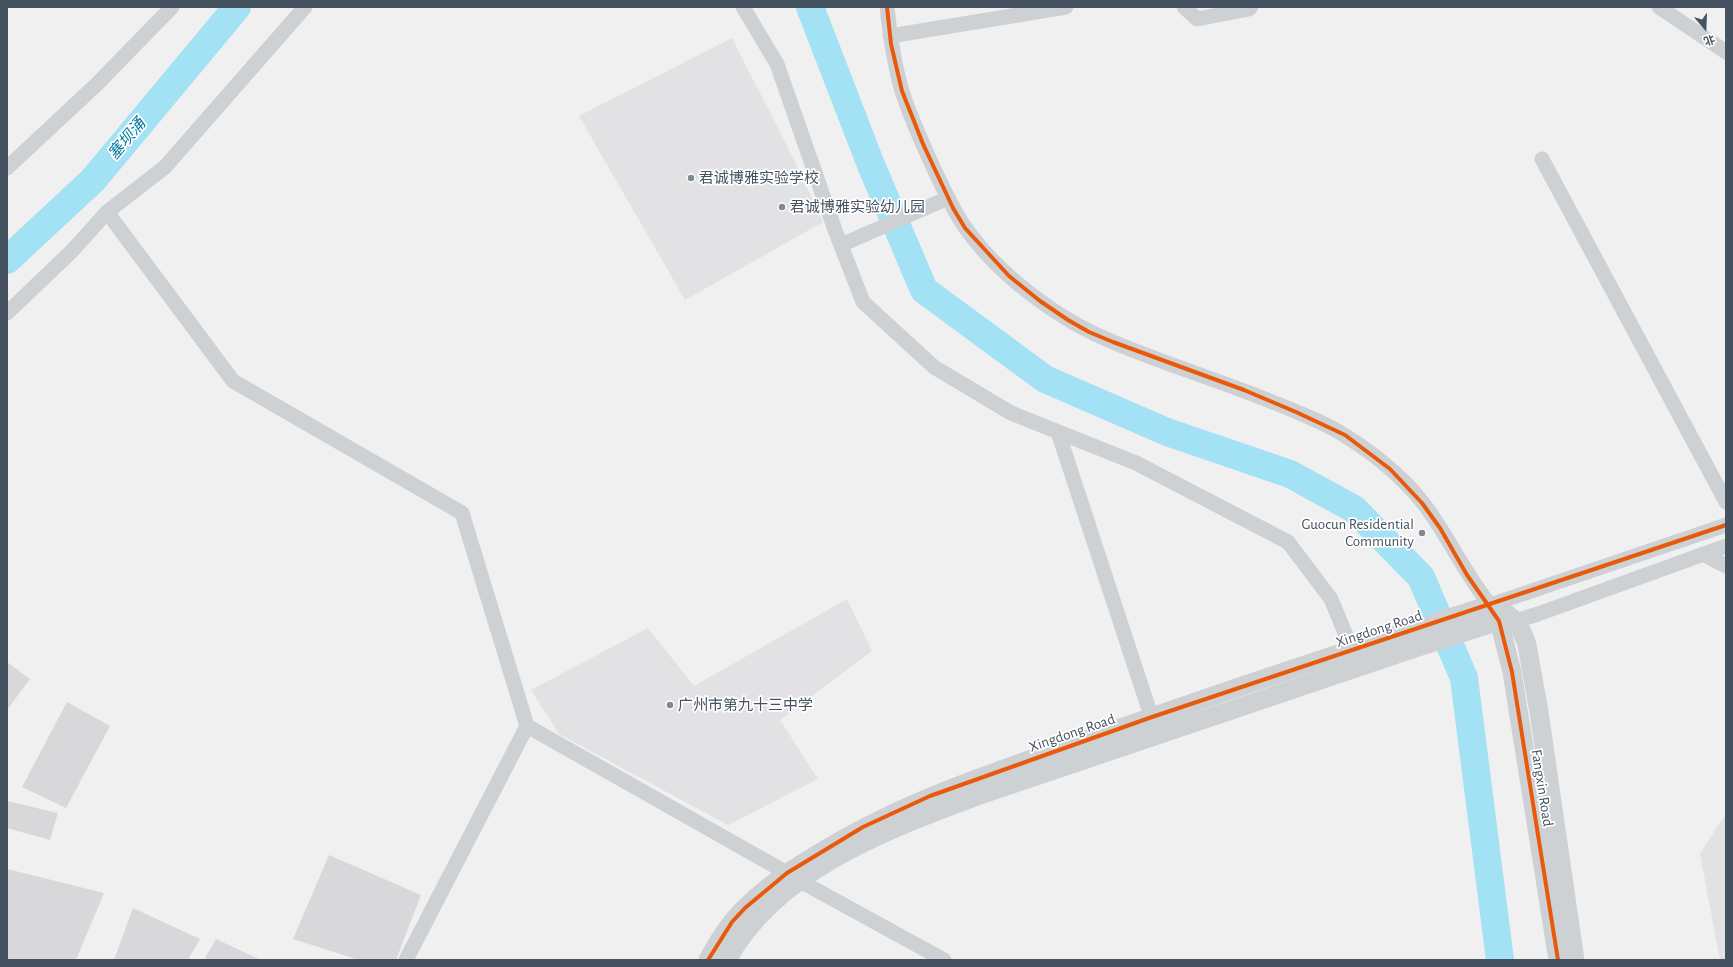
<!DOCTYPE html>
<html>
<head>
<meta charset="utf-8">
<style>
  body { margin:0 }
  #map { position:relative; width:1733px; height:967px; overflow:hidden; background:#f1f0f0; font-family:"Alegreya Sans","Noto Sans SC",sans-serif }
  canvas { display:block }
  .frame { position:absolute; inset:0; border:8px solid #45525f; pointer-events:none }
  .north { position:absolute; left:1685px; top:8px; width:40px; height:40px; -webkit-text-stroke:3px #fff; paint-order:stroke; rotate:161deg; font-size:11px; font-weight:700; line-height:16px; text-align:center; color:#45525f }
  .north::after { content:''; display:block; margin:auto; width:14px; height:18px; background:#45525f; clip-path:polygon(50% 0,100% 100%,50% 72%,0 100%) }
</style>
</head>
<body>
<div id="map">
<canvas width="1733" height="967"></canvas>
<div class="frame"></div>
<div class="north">北</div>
</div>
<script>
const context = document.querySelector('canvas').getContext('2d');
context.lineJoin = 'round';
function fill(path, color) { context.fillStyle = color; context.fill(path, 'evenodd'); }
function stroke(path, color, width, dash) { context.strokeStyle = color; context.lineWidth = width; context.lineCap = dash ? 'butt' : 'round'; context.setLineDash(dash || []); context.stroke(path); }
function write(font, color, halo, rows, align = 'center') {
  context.font = font + ' "Alegreya Sans","Noto Sans SC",sans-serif'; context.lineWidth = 3.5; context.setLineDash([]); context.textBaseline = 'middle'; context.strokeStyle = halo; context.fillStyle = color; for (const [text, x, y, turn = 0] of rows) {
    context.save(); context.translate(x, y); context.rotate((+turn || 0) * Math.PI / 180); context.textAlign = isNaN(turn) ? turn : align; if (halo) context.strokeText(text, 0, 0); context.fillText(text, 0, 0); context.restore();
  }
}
fill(new Path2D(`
  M732,38L796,164L823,222L685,300L579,116Z
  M847,599L872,651L780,720L818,779L728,825L559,734L531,690L648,628L694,686Z
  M1726,813V960H1720L1700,854Z`), '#e2e1e3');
stroke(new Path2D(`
  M810,7L871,165L924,290L1045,379L1167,432L1290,474L1354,509L1421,577L1464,678L1500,960
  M7,260L93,180L237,7`), '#a3e1f4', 28);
fill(new Path2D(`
  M7,662L30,679L7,710Z
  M67,702L110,726L66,808L22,787Z
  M7,801L58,813L50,840L7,828Z
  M329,855L421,895L396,960H359L293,939Z
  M7,869L104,893L76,960H7Z
  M133,908L200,939L188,960H114Z
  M216,939L261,960H204Z`), '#d8d8da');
stroke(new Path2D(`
  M743,7L777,64L835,230L863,302L934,367L1011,413L1136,463L1288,542L1331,599L1352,650
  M887,7C890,36 894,64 902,91C910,117 922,142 933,167C943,187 952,209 965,227C998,275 1060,321 1113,342C1165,364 1218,380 1270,401C1295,411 1321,421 1344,435C1373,453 1402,476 1423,503C1448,535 1464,573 1490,605L1726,525
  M1184,7L1197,19L1249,9L1251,7
  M1659,7L1726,52
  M890,36L1066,7
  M1542,159L1726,502
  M7,168L97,84L172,7
  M107,212L233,381L462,513L527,726L406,960
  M841,245L948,198
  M7,313L72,251L107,212L165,167L305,7
  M1058,432L1155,728
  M1703,554L1726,566
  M1516,621L1538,614L1726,546
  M527,726L787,873
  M800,881L944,960`), '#ced1d4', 15);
stroke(new Path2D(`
  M1493,611L1499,621L1512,672L1558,960
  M1507,614C1518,622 1523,632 1527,645L1539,712L1575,960
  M708,960C718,941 730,922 746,907C770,883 799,865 828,848C918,794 1017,765 1115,730C1239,686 1364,645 1490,605
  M727,960C776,870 886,830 977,796L1415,648L1499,621H1516`), '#ced1d4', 19);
stroke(new Path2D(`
  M887,7L891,44L902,91L923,144L953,208L965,228L1009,276L1040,301L1068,320L1089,332L1113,342L1244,390L1296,412L1345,435L1390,469L1422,503L1440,528L1467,575L1499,621L1512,672L1558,960
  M708,960L732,922L745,908L787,873L863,827L930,796L1152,717L1726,525`), '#e8590c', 4);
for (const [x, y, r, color] of [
  [691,178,4,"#818992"],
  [782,207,4,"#818992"],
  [1422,533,4,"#818992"],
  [670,705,4,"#818992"]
]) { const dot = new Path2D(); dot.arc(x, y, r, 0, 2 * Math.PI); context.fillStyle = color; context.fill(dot); stroke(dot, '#fff', 1.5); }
write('15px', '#45525f', '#fff', [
  ["君诚博雅实验学校",699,178],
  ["君诚博雅实验幼儿园",790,207],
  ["Guocun Residential",1414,524,"right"],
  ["Community",1414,541,"right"],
  ["广州市第九十三中学",678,705]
], 'left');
write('15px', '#45525f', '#fff', [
  ["Xingdong Road",1379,629,-18],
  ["Xingdong Road",1072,733,-19],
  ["Fangxin Road",1542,788,81]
]);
write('italic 16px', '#037b9e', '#fff', [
  ["塞坝涌",127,139,-50]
]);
</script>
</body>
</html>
